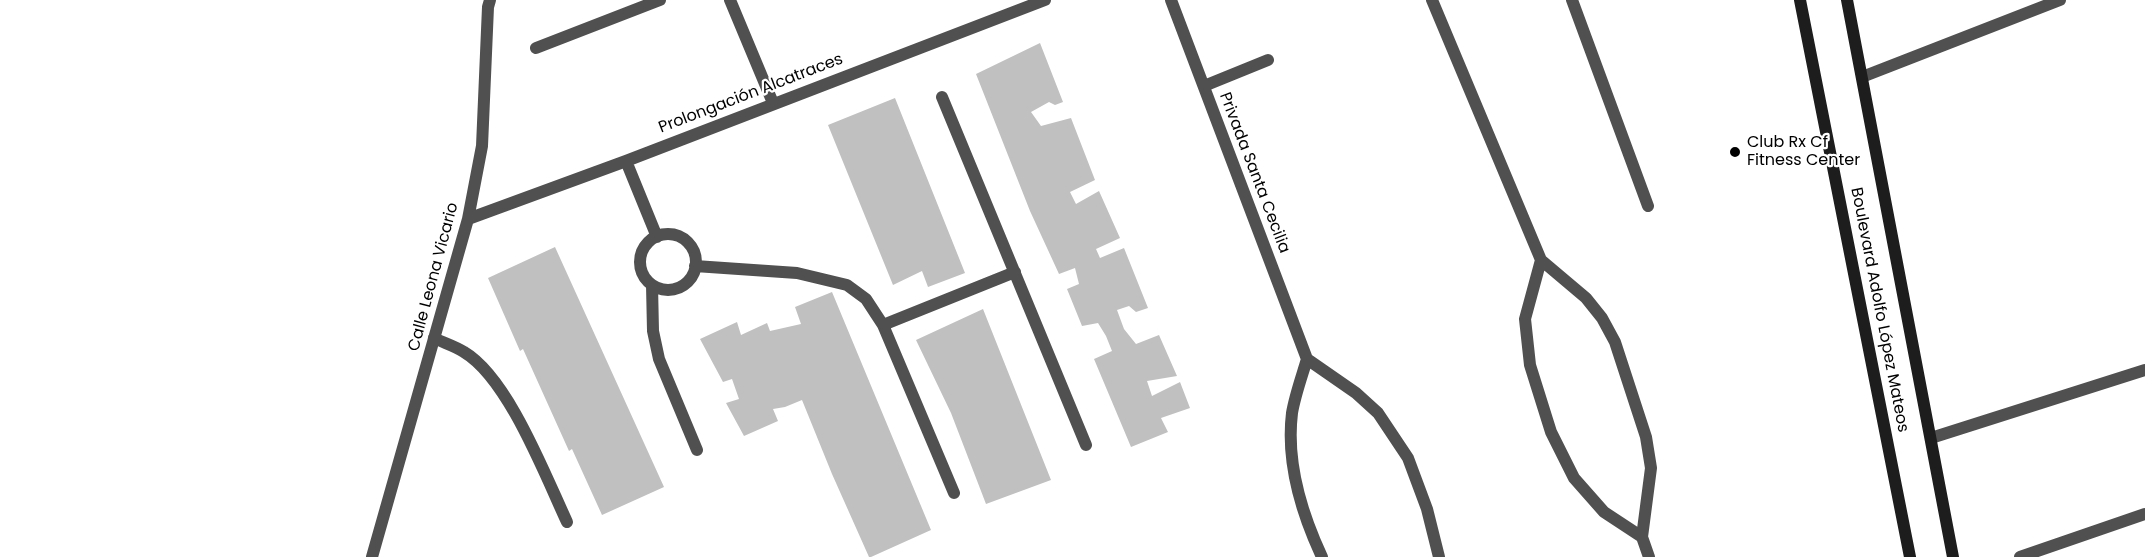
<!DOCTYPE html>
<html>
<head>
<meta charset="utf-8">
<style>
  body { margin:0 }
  canvas { display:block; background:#fff }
</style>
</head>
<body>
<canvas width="2145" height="557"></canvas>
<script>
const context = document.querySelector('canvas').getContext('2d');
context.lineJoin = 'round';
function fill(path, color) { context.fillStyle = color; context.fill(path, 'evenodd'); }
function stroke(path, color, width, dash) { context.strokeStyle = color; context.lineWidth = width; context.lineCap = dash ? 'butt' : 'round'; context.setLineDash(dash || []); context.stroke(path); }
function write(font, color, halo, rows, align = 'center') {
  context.font = font + ' Poppins,sans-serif'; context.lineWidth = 4.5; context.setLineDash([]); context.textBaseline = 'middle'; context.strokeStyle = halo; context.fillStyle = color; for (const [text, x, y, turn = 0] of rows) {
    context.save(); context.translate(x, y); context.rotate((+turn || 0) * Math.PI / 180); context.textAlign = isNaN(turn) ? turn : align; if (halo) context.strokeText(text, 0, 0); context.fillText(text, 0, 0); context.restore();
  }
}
fill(new Path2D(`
  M1040,43L1063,102L1055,105L1049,102L1031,112L1041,126L1071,118L1095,180L1070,192L1076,204L1099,191L1120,238L1096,249L1100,258L1124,248L1148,308L1136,312L1129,306L1117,310L1124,329L1136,344L1159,335L1177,376L1147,381L1152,396L1180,382L1190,408L1161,418L1168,432L1131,447L1094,359L1112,351L1106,336L1098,323L1082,326L1067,289L1079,284L1075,268L1059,274L1030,211L976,74Z
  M895,98L965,273L928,287L922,271L893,285L828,125Z
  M555,247L664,487L602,515L572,449L569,451L523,349L520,351L488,278Z
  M832,292L931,530L871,557H869L832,474L802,400L785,407L773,409L778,421L744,436L726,403L739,399L732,379L723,382L700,339L737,322L741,335L767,323L770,331L801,324L795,307Z
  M983,309L1051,480L986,504L951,413L916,340Z`), '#c0c0c0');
stroke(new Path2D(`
  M434,338C444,343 455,346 464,352C508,378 545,475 567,522`), '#505050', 12);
stroke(new Path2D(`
  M730,0L773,103
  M1171,0L1307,359L1356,393L1378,413L1408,458L1427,509L1439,557
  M1432,0L1541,260L1586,298L1602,318L1615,342L1646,437L1651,468L1642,537L1649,557
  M1572,0L1648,206
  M536,48L660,0
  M1862,77L2060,0
  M1204,86L1268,60
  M942,97L1086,445
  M626,161L657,237
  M468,219L626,161L1045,0
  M640 262a28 28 0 1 1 56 0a28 28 0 1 1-56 0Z
  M1541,260L1525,319L1530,365L1551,432L1574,478L1604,512L1642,537
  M695,266L797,273L847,285L866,299L883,325L954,493
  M652,285L653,331L659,359L697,450
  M883,325L1015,272
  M1307,359C1302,376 1295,395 1292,413C1286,462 1301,512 1322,557
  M1931,438L2145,370
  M372,557L468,219L482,146L488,7L490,0
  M2020,557L2145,514`), '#505050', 12);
stroke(new Path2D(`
  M1800,0L1910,557
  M1847,0L1953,557`), '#1d1d1d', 12);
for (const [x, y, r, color] of [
  [1735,152,6,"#000"]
]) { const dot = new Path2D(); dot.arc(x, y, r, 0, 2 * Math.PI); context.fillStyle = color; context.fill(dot); stroke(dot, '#fff', 2); }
write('16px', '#000', '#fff', [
  ["Prolongación Alcatraces",751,94,-21],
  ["Privada Santa Cecilia",1254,173,69],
  ["Calle Leona Vicario",434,277,-75],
  ["Boulevard Adolfo López Mateos",1879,310,79]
]);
write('16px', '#000', '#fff', [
  ["Club Rx Cf",1747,143],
  ["Fitness Center",1747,161]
], 'left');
</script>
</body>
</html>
